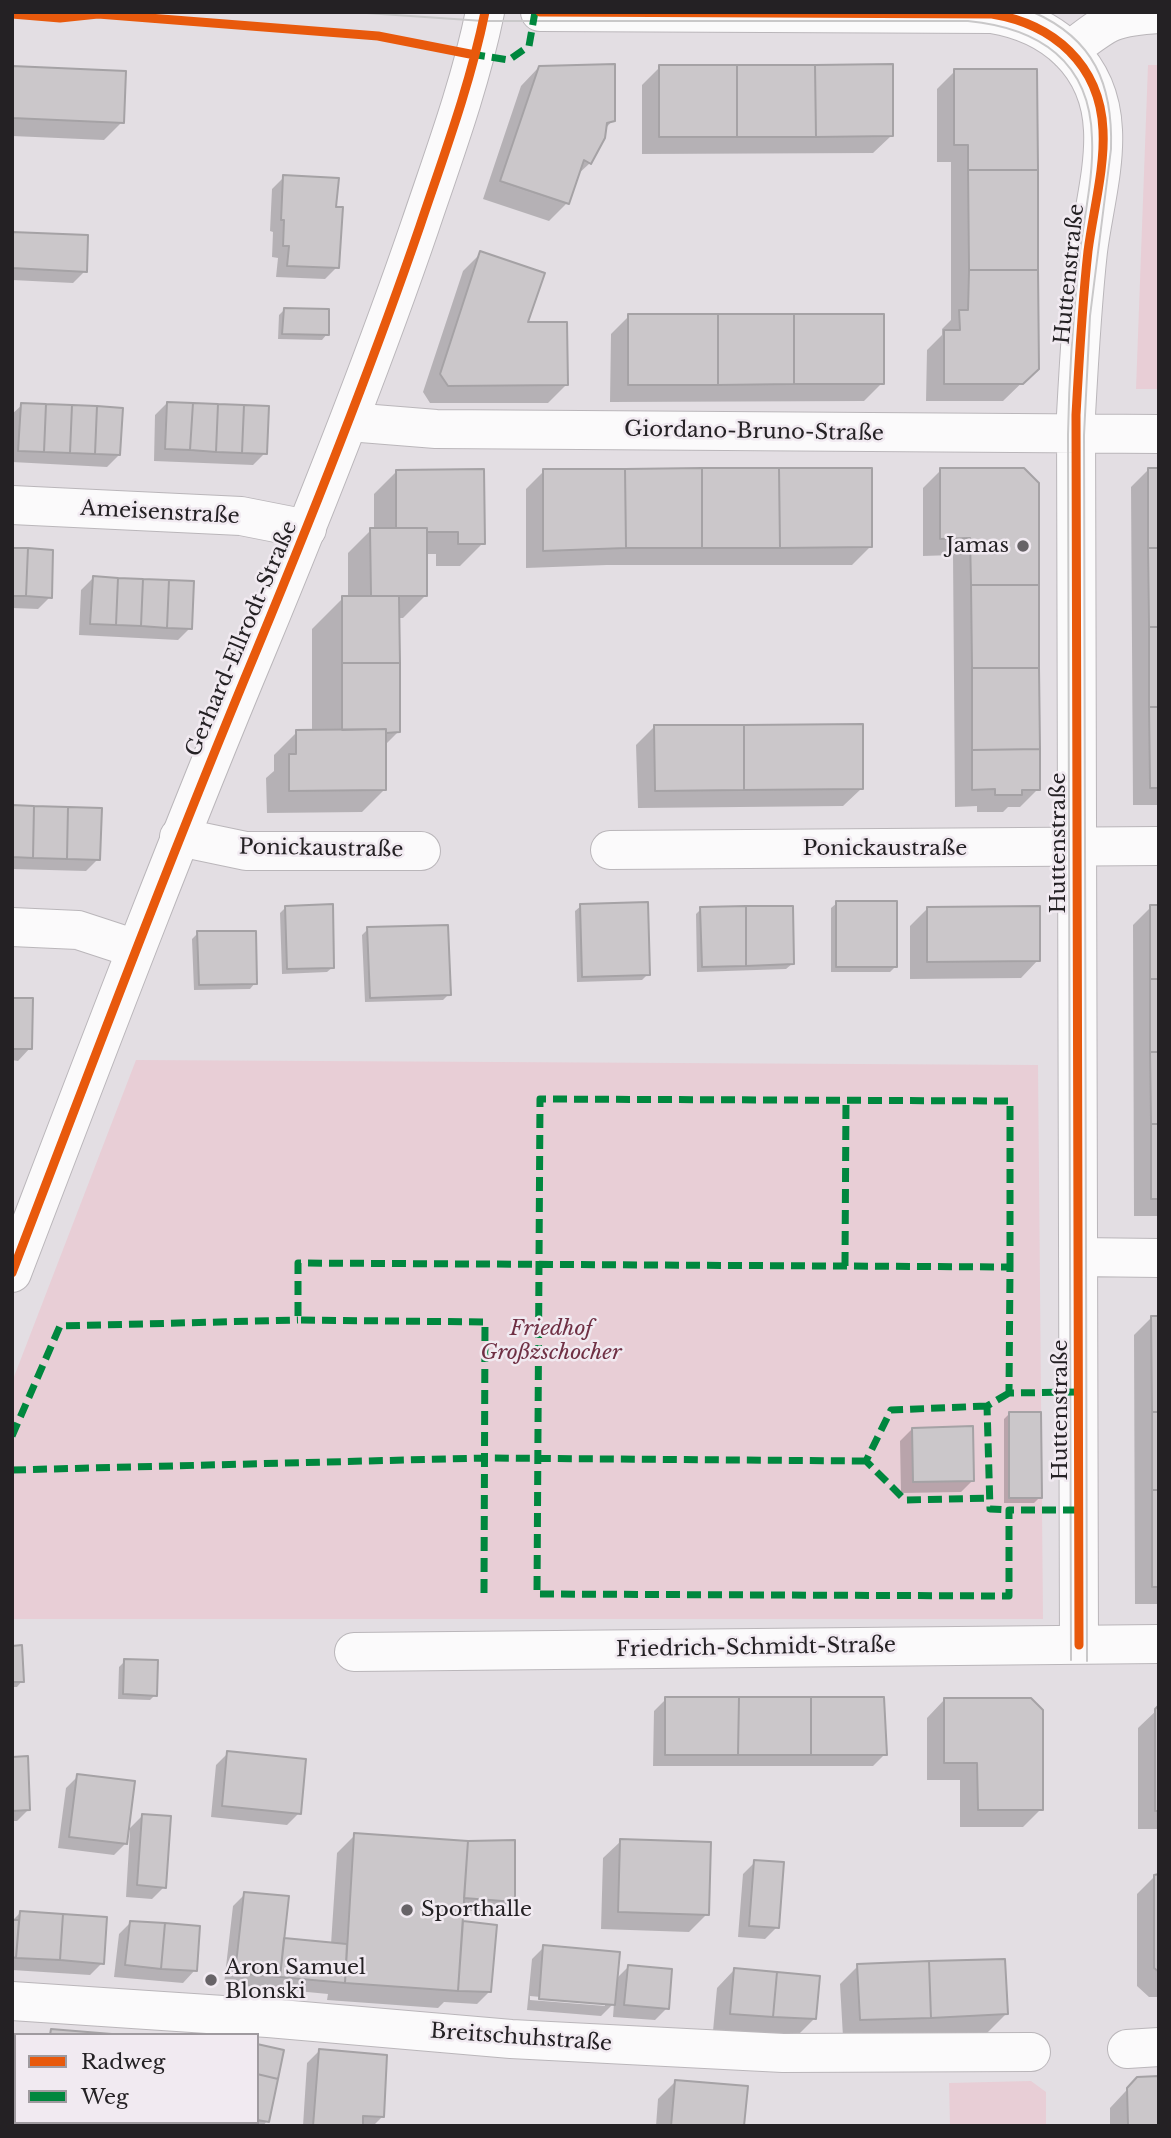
<!DOCTYPE html>
<html>
<head>
<meta charset="utf-8">
<style>
  body { margin:0 }
  #map { position:relative; width:1171px; height:2138px; overflow:hidden; background:#e3dee3; font-family:"Libre Baskerville",serif }
  canvas { display:block }
  .frame { position:absolute; inset:0; border:14px solid #242124; pointer-events:none }
  .legend { position:absolute; left:14px; top:2033px; width:245px; height:91px; box-sizing:border-box; background:#f1eaf1; border:2px solid #9f9a9f; margin:0; padding:9px 12px; list-style:none; font-size:21px; color:#242124 }
  .legend li { display:flex; align-items:center; gap:14px; height:35px }
  .legend b { width:35px; border:2px solid #9f9a9f }
</style>
</head>
<body>
<div id="map">
<canvas width="1171" height="2138"></canvas>
<div class="frame"></div>
<ul class="legend">
<li><b style="height:9px;background:#e8590c"></b>Radweg</li>
<li><b style="height:9px;background:#00873e"></b>Weg</li>
</ul>
</div>
<script>
const context = document.querySelector('canvas').getContext('2d');
context.lineJoin = 'round';
function fill(path, color) { context.fillStyle = color; context.fill(path, 'evenodd'); }
function stroke(path, color, width, dash) { context.strokeStyle = color; context.lineWidth = width; context.lineCap = dash ? 'butt' : 'round'; context.setLineDash(dash || []); context.stroke(path); }
function write(font, color, halo, rows, align = 'center') {
  context.font = font + ' "Libre Baskerville",serif'; context.lineWidth = 5; context.setLineDash([]); context.textBaseline = 'middle'; context.strokeStyle = halo; context.fillStyle = color; for (const [text, x, y, turn = 0] of rows) {
    context.save(); context.translate(x, y); context.rotate((+turn || 0) * Math.PI / 180); context.textAlign = isNaN(turn) ? turn : align; if (halo) context.strokeText(text, 0, 0); context.fillText(text, 0, 0); context.restore();
  }
}
fill(new Path2D(`
  M1148,65H1159V389H1136Z
  M136,1060L1038,1065L1043,1619H12V1382Z
  M1031,2081L1046,2092V2126H950L949,2083Z`), '#e8ced6');
fill(new Path2D(`
  M539,67L613,120L605,129L590,163L576,176L567,203L549,221L483,199L521,86Z
  M660,67L891,136L873,153L642,154V85Z
  M12,68L122,122L104,140L12,136Z
  M955,71L1037,368L1003,401H926L927,350L942,335V329L951,320V162H937V89Z
  M284,177L334,209L337,267L325,279L276,277L278,258L272,257L273,232L270,231L272,189Z
  M12,234L85,271L73,283L12,280Z
  M481,253L566,385L548,403H430L423,392L463,271Z
  M284,310L327,334L322,340L278,339L279,315Z
  M629,316L882,383L864,401L610,402L611,334Z
  M167,403L265,453L253,465L154,461L155,415Z
  M22,405L119,455L107,467L12,462V414Z
  M1159,469V805H1133L1131,487L1148,470Z
  M941,470H1023L1038,789L1020,807H1008L1003,812H977V806L955,807L953,555L923,556V488Z
  M397,471L483,543L460,566H436V554H425L426,595L403,618H397L398,732L384,746L385,789L362,812L267,813L266,778L274,771V755L297,732H312V629L343,598H348V553L371,530H374V494Z
  M544,471L870,547L852,565H607L526,568V489Z
  M12,550L50,597L38,609L12,608Z
  M93,578L190,628L178,640L79,635L81,590Z
  M654,727L861,789L843,806L638,808L636,745Z
  M12,807L98,859L86,871L12,869Z
  M837,903L896,966L890,972H831V908Z
  M581,906L648,974L642,980L577,982L575,911Z
  M286,907L333,967L327,972L282,974L280,913Z
  M1151,907H1159V1216H1134L1133,925Z
  M928,908L1038,960L1021,978L910,979V926Z
  M701,909L792,964L786,969L697,972L696,914Z
  M368,929L449,994L443,1000L365,1002L362,935Z
  M198,933L255,983L250,989L194,990L192,939Z
  M12,999L30,1048L18,1061L12,1060Z
  M1152,1317H1159V1604H1135L1134,1335Z
  M1009,1414L1040,1497L1034,1503H1004V1419Z
  M912,1429L973,1480L961,1492L901,1493L900,1441Z
  M12,1648L22,1681L17,1687H12Z
  M125,1661L155,1695L150,1700L118,1699L119,1667Z
  M666,1699L885,1754L873,1766H653L654,1711Z
  M944,1700L1041,1809L1023,1827H960V1780H927V1718Z
  M1159,1708V1829H1138V1728Z
  M228,1753L299,1813L287,1825L211,1817L216,1765Z
  M12,1758L29,1809L17,1821H12Z
  M78,1776L126,1843L114,1855L58,1848L66,1788Z
  M142,1816L164,1887L152,1899L126,1897L130,1830H128Z
  M355,1835L514,1901L502,1913L462,1910L460,1926L464,1923L489,1992L477,2004L444,2002L438,2008L327,2000L328,1994L224,1984L233,1906L245,1894L282,1940L331,1944L337,1853Z
  M621,1841L707,1914L689,1932L601,1929L603,1858Z
  M755,1862L777,1927L765,1939L738,1937L743,1874Z
  M1155,1876H1159V1997H1149L1137,1986V1894Z
  M20,1913L102,1963L90,1975L12,1970V1921Z
  M131,1922L195,1970L183,1983L114,1977L119,1934Z
  M544,1947L615,1980L628,1967L667,2008L655,2020L613,2017L614,2003L601,2016L527,2010L532,1959ZM530,1996L605,2003V2006L530,2000Z
  M858,1966L1007,2013L984,2036L843,2037L840,1984Z
  M734,1970L815,2018L797,2036L713,2031L717,1988Z
  M257,2046L267,2121L263,2126H221L222,2122H257Z
  M319,2051L383,2116L373,2126H303L307,2063Z
  M1138,2078L1159,2126H1110V2108Z
  M676,2081L742,2126H656L658,2099Z`), '#0003');
const building = new Path2D(`
  M615,64V121L607,123L605,138L591,164L584,160L569,204L500,181L539,66Z
  M893,64V136L816,137L815,65Z
  M659,65H737V137H659Z
  M737,65H815L816,137H737Z
  M12,66L126,71L124,123L12,118Z
  M954,69H1037L1038,170H968V145H954Z
  M968,170H1038V270H969Z
  M283,175L339,178L336,207H343L339,268L287,266L289,246H283L284,220H281Z
  M12,232L88,235L87,272L12,268Z
  M480,251L545,273L528,322H567L568,385L448,386L440,374Z
  M969,270H1038L1039,369L1023,384H944V330H960L959,310H968Z
  M284,308L329,309V335L282,334Z
  M628,314H718V385H628Z
  M718,314H794V384L718,385Z
  M794,314H884V384H794Z
  M167,402L193,403L190,450L165,449Z
  M21,403L46,404L44,452L18,451Z
  M193,403L218,404L216,452L190,450Z
  M46,404L72,405L70,453L44,452Z
  M218,404L244,405L242,453L216,452Z
  M72,405L97,406L95,454L70,453Z
  M244,405L269,406L267,454L242,453Z
  M97,406L123,408L120,455L95,454Z
  M702,468H779L780,548H702Z
  M702,468V548H626L625,469Z
  M779,468H872V547L780,548Z
  M940,468H1024L1039,483V585H971L970,538L940,539Z
  M1148,468H1159V548H1148Z
  M484,469L485,544H458V532H427V528H396V470Z
  M543,469H625L626,548L543,551Z
  M370,528H427V596H371Z
  M12,548H28L26,596H12Z
  M28,548L53,550L52,598L26,596Z
  M1148,548H1159V627H1149Z
  M93,576L118,578L116,625L90,624Z
  M118,578L143,579L141,626L116,625Z
  M143,579L169,580L167,628L141,626Z
  M169,580L194,581L192,629L167,628Z
  M971,585H1039V668H972Z
  M342,596H399L400,663H342Z
  M1149,627H1159V707H1149Z
  M342,663H400V732L386,733V729L342,730Z
  M972,668H1039L1040,749L972,750Z
  M1149,707H1159V788H1150Z
  M863,724V789L744,790V725Z
  M654,725H744V790L655,791Z
  M386,729V790L289,791V754H296V730Z
  M1040,749V790H1022V795H995V789L972,790V750Z
  M12,805L34,806L33,858L12,857Z
  M34,806L68,807L67,859L33,858Z
  M68,807L102,808L100,860L67,859Z
  M836,901H897V967H836Z
  M648,902L650,975L582,977L580,904Z
  M333,904L334,968L287,969L285,906Z
  M1150,905H1159V979H1150Z
  M746,906H793L794,964L746,966Z
  M746,906V966L702,967L700,907Z
  M1040,906V961L927,962V907Z
  M448,925L451,995L370,998L367,927Z
  M197,931H256L257,984L199,985Z
  M1150,979H1159V1052H1150Z
  M12,998H33L32,1049H12Z
  M1150,1052H1159V1124H1151Z
  M1151,1124H1159V1199H1151Z
  M1151,1316H1159V1412H1152Z
  M1009,1412H1041L1042,1498H1009Z
  M1152,1412H1159V1490H1152Z
  M973,1426L974,1481L913,1482L912,1428Z
  M1152,1490H1159V1587H1152Z
  M22,1645L24,1682H12V1646Z
  M124,1659L158,1660L157,1696L123,1694Z
  M665,1697H739L738,1755H665Z
  M739,1697H811V1755H738Z
  M811,1697H884L887,1755H811Z
  M944,1698H1031L1043,1710V1810H978L977,1763H944Z
  M1159,1705V1811H1155V1709Z
  M227,1751L306,1759L301,1814L222,1806Z
  M28,1756L30,1810L12,1811V1757Z
  M77,1774L135,1781L127,1844L69,1837Z
  M142,1814L171,1816L166,1888L137,1885Z
  M354,1833L468,1841L458,1991L345,1983Z
  M620,1839L711,1842L709,1915L618,1912Z
  M515,1840V1902L464,1898L468,1841Z
  M754,1860L784,1862L779,1928L749,1926Z
  M1159,1874V1972L1154,1968V1875Z
  M244,1892L289,1896L280,1977L235,1973Z
  M20,1911L63,1914L60,1960L16,1958Z
  M63,1914L107,1917L104,1964L60,1960Z
  M12,1920H19L16,1958L12,1957Z
  M130,1921L165,1923L161,1969L125,1965Z
  M463,1921L497,1925L491,1992L458,1991Z
  M165,1923L200,1926L197,1971L161,1969Z
  M284,1938L347,1944L345,1983L280,1977Z
  M543,1945L620,1952L615,2005L539,1999Z
  M1005,1959L1008,2014L931,2018L929,1961Z
  M929,1961L931,2018L860,2020L857,1964Z
  M628,1965L672,1969L669,2009L624,2005Z
  M734,1968L777,1972L773,2017L730,2014Z
  M777,1972L820,1976L816,2019L773,2017Z
  M51,2029L124,2035H50Z
  M257,2044L284,2050L278,2079L257,2074Z
  M319,2049L387,2055L384,2117L363,2116V2126H313Z
  M257,2074L278,2079L269,2122L257,2120Z
  M1159,2076V2126H1128L1127,2088L1137,2077Z
  M675,2080L748,2086L744,2126H671Z`);
fill(building, '#cbc7ca');
stroke(building, '#a5a2a5', 2);
const street = new Path2D(`
  M540,12L992,14C1053,24 1100,64 1103,130C1105,168 1093,212 1088,251C1082,305 1079,360 1076,415L1079,1645
  M1069,51C1107,22 1110,17 1159,14
  M349,422L436,429L1159,434
  M12,505L241,516L307,529
  M179,837L246,851H421
  M610,850L1159,846
  M12,927L78,930L136,949
  M1078,1257L1159,1258
  M354,1652L1159,1644
  M12,2001L268,2018L511,2039L783,2053L1031,2052
  M1127,2049L1159,2047`);
const secondary = new Path2D(`
  M12,1273C92,1064 171,855 257,649C315,509 371,369 420,226C444,155 470,85 485,12`);
stroke(street, '#bab6ba', 40);
stroke(secondary, '#bab6ba', 40);
stroke(street, '#fbfafb', 38);
stroke(secondary, '#fbfafb', 38);
stroke(new Path2D(`
  M352,12L483,21H968C1039,28 1090,61 1092,138C1094,178 1083,220 1079,260C1073,318 1069,376 1068,435L1071,1660
  M1033,12C1094,39 1113,84 1111,149L1090,316L1084,435L1087,1661`), '#c9c8c9', 2);
stroke(new Path2D(`
  M471,54L509,60L529,46L535,12
  M845,1266L846,1100
  M1010,1267V1101L540,1099L537,1594L1009,1596V1510H1079
  M1009,1393L987,1406L990,1509L1009,1510
  M987,1406L891,1410L866,1461L905,1500L990,1498
  M12,1436L60,1326L298,1320
  M12,1470L484,1458L866,1461
  M484,1593L485,1322L298,1320V1263L1010,1267L1009,1393L1079,1392`), '#00873e', 7, [14, 7]);
stroke(new Path2D(`
  M540,12L992,14C1053,24 1100,64 1103,130C1105,168 1093,212 1088,251C1082,305 1079,360 1076,415L1079,1645
  M12,14L60,18L98,14L378,36L475,55
  M12,1273C92,1064 171,855 257,649C315,509 371,369 420,226C444,155 470,85 485,12`), '#e8590c', 9);
for (const [x, y, r, color] of [
  [1023,546,7,"#676367"],
  [407,1910,7,"#676367"],
  [211,1980,7,"#676367"]
]) { const dot = new Path2D(); dot.arc(x, y, r, 0, 2 * Math.PI); context.fillStyle = color; context.fill(dot); stroke(dot, '#f1eaf1', 2.5); }
write('21px', '#242124', '#f1eaf1', [
  ["Huttenstraße",1070,274,-84],
  ["Giordano-Bruno-Straße",754,432,1],
  ["Ameisenstraße",160,513,3],
  ["Gerhard-Ellrodt-Straße",242,639,-67],
  ["Huttenstraße",1059,843,-90],
  ["Ponickaustraße",321,849,1],
  ["Ponickaustraße",885,849],
  ["Huttenstraße",1061,1410,-90],
  ["Friedrich-Schmidt-Straße",756,1648,-1],
  ["Breitschuhstraße",521,2038,4]
]);
write('21px', '#242124', '#f1eaf1', [
  ["Jamas",1009,546,"right"],
  ["Sporthalle",421,1910],
  ["Aron Samuel",225,1968],
  ["Blonski",225,1992]
], 'left');
write('italic 21px', '#6f3044', '#f1eaf1', [
  ["Friedhof",551,1329],
  ["Großzschocher",551,1353]
]);
</script>
</body>
</html>
